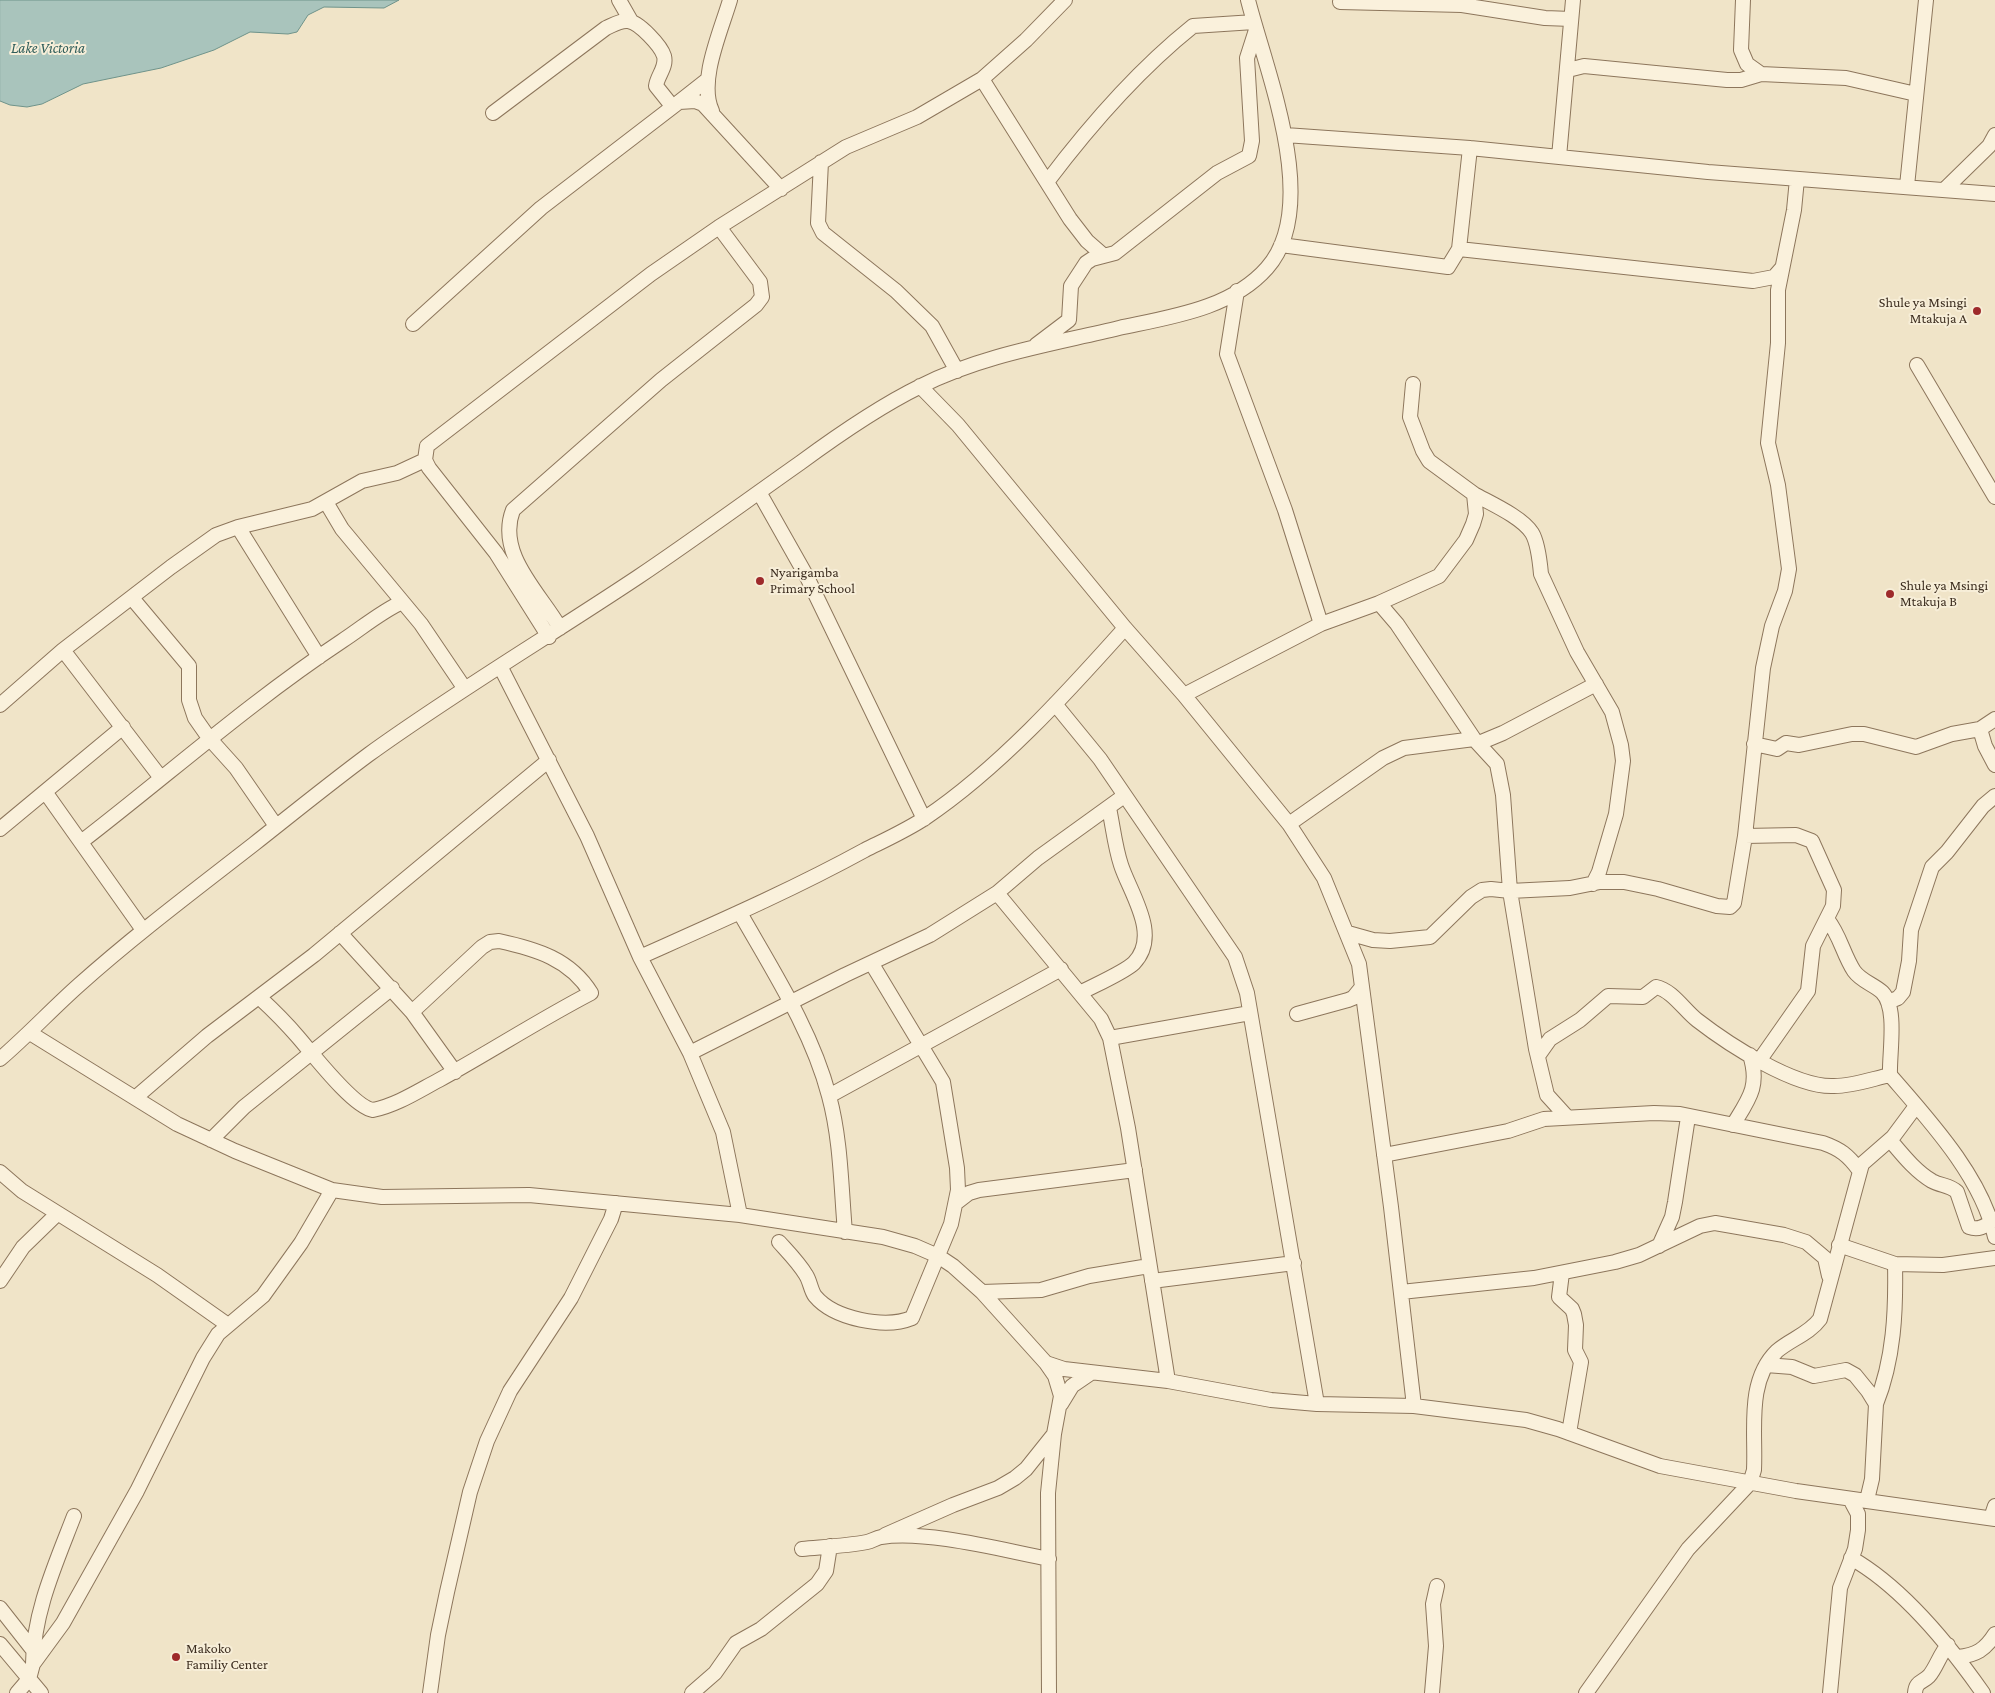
<!DOCTYPE html>
<html>
<head>
<meta charset="utf-8">
<style>
  body { margin:0 }
  canvas { display:block; background:#f0e4c8 }
</style>
</head>
<body>
<canvas width="1995" height="1693"></canvas>
<script>
const context = document.querySelector('canvas').getContext('2d');
context.lineJoin = 'round';
function fill(path, color) { context.fillStyle = color; context.fill(path, 'evenodd'); }
function stroke(path, color, width, dash) { context.strokeStyle = color; context.lineWidth = width; context.lineCap = dash ? 'butt' : 'round'; context.setLineDash(dash || []); context.stroke(path); }
function write(font, color, halo, rows, align = 'center') {
  context.font = font + ' "Crimson Pro",serif'; context.lineWidth = 4; context.setLineDash([]); context.textBaseline = 'middle'; context.strokeStyle = halo; context.fillStyle = color; for (const [text, x, y, turn = 0] of rows) {
    context.save(); context.translate(x, y); context.rotate((+turn || 0) * Math.PI / 180); context.textAlign = isNaN(turn) ? turn : align; if (halo) context.strokeText(text, 0, 0); context.fillText(text, 0, 0); context.restore();
  }
}
const water = new Path2D(`
  M0,0H399L384,8L324,7L308,15L297,32L288,34L250,32L214,50L161,68L83,84L42,104L27,107L10,105L0,101Z`);
fill(water, '#a9c4bc');
stroke(water, '#6f938a', 1);
const minor = new Path2D(`
  M619,0L631,21
  M1743,0L1741,50L1747,64L1761,74L1846,78L1916,94
  M1340,2L1462,5L1545,18L1571,19
  M1568,70L1584,66L1727,80H1741L1761,74
  M982,79L1070,219L1087,241L1103,255
  M679,102L707,80
  M712,111C698,81 721,31 730,0
  M493,113L606,28C613,25 620,20 628,21C639,22 661,46 664,56C667,67 657,76 656,86L672,106
  M1285,135L1470,148L1708,172L1995,194
  M1559,157L1573,0
  M821,162L818,223L823,233L896,291L932,326L957,371
  M1047,182C1090,125 1138,70 1193,26L1254,22
  M1907,186L1926,0
  M1944,190L1989,146L1995,135
  M1281,245L1448,267L1459,249L1470,148
  M1459,249L1753,281L1774,277L1781,269
  M1237,291L1227,354L1285,510L1321,624
  M413,324L541,208L679,102L695,101L703,104L781,189
  M1036,345L1069,320L1071,286L1086,263L1092,259L1115,253L1217,173L1249,156L1252,141L1247,58L1256,30
  M1917,365L1995,497
  M920,386L958,425L1125,628L1184,695L1289,824L1324,878L1359,964L1391,1207L1414,1406
  M759,492L807,577L924,819
  M1474,494C1490,503 1522,517 1532,533C1538,543 1540,563 1541,574L1577,652L1612,712L1621,745L1623,761L1616,814L1599,872L1593,884
  M326,502L342,529L421,624L465,689
  M238,527L319,657
  M132,598L189,666V700L195,718L209,738L236,768L276,826
  M1379,603L1397,624L1474,739L1497,764L1503,795L1510,891L1536,1049L1547,1095L1567,1117
  M560,628C540,593 496,554 513,510L661,380L756,305L762,297L760,282L719,227
  M549,637L496,553L429,468L425,460L427,446L651,274L719,227L846,147L917,117L982,79L1026,40L1065,0
  M63,650L161,778
  M500,666L587,836L640,957L690,1053L723,1132L740,1215
  M1184,695L1321,624L1379,603L1439,576L1466,540L1473,524L1476,514L1474,494L1429,461L1423,451L1410,417L1413,384
  M1055,704L1100,759L1235,957L1247,993L1317,1404
  M0,705L63,650L171,567L216,535L238,527L312,509L362,481L397,473L425,460
  M1980,729L1985,746L1995,765
  M1479,743L1503,733L1596,684
  M1754,744L1777,749L1786,743L1799,745L1852,734H1864L1916,747L1952,734L1980,729L1995,719
  M46,793L143,930
  M1289,824L1383,758L1404,748L1474,739
  M0,829L123,727
  M1745,836L1796,835L1812,841L1834,890L1833,906L1813,946L1808,991L1759,1061
  M81,842C168,775 250,702 342,641C362,628 379,613 402,602
  M997,893L1101,1019L1110,1038L1128,1128L1168,1381
  M740,913C773,971 812,1031 829,1096C841,1140 841,1187 845,1232
  M1827,919C1840,935 1843,954 1854,971C1861,981 1873,984 1882,992C1898,1008 1889,1053 1890,1075
  M340,933L412,1012L455,1072
  M1348,933L1373,940L1390,941L1430,937L1471,897L1482,890L1491,889L1510,891L1570,888L1600,882H1624L1658,889L1717,906L1730,907L1734,903L1745,836L1763,668L1772,626L1785,591L1789,569L1778,485L1768,443L1778,343V290L1794,210L1797,179
  M640,957C716,923 792,890 865,850C885,840 907,830 925,818C998,769 1066,694 1125,628
  M1080,993C1093,986 1125,972 1134,963C1161,935 1130,893 1121,865C1115,847 1113,827 1109,808
  M260,998C273,1010 286,1023 298,1037C312,1053 353,1107 373,1110C397,1105 418,1091 439,1080C490,1052 539,1020 591,993C570,959 536,949 499,941L490,942L482,947L412,1012
  M1888,1002L1898,998L1903,992L1909,961L1911,930L1932,867L1947,852L1983,806L1995,796
  M1297,1014L1348,1000L1353,998L1362,987
  M30,1033L177,1124L235,1151L332,1190L382,1197L529,1195L740,1215L883,1237L915,1246L938,1256L953,1266L982,1292L1046,1363L1064,1369L1168,1381L1271,1400L1317,1404L1414,1406L1526,1420L1558,1429L1660,1466L1796,1491L1995,1519
  M1110,1038L1250,1013
  M690,1053L845,975L930,935L997,893L1038,858L1124,796
  M1538,1056L1550,1039L1580,1020L1608,996L1643,997L1656,987C1672,990 1685,1011 1697,1020C1728,1044 1795,1088 1834,1086C1853,1086 1872,1079 1890,1075C1929,1120 1982,1177 1995,1237
  M0,1059C28,1035 52,1009 79,985C135,935 195,890 254,844C292,814 329,784 368,755C455,692 548,637 638,577C693,540 746,501 800,463C838,435 878,407 921,386C982,355 1053,344 1119,328C1170,317 1231,309 1267,268C1322,206 1266,71 1248,0
  M829,1096L1061,969
  M135,1098L207,1036L314,955L549,760
  M1733,1125C1749,1099 1760,1086 1750,1055
  M211,1140L244,1107L392,988
  M1890,1140C1902,1154 1915,1171 1932,1181C1941,1186 1950,1185 1957,1192L1969,1227C1980,1231 1986,1225 1995,1219
  M1384,1155L1508,1131L1544,1119L1654,1113L1680,1114L1823,1143C1840,1149 1848,1155 1859,1170
  M0,1172L22,1191L157,1275L228,1325
  M956,1203L969,1193L979,1190L1135,1170
  M779,1242C788,1252 799,1263 806,1275C810,1281 811,1291 815,1296C834,1319 885,1329 912,1318L951,1224L958,1190L957,1168L943,1082L872,964
  M1839,1245L1895,1264L1943,1265L1995,1258
  M1659,1246L1672,1217L1675,1202L1688,1117
  M1562,1273L1559,1297L1572,1309L1574,1314L1576,1325L1575,1350L1581,1362L1569,1433
  M0,1281L23,1247L57,1214
  M1152,1281L1294,1263
  M982,1292L1041,1290L1089,1276L1149,1266
  M1401,1292L1534,1278L1615,1262L1639,1255L1700,1226L1715,1223L1784,1235L1806,1242L1825,1258L1829,1276
  M1046,1363L1055,1376L1061,1396L1054,1434L1048,1493L1049,1693
  M1766,1365L1792,1367L1814,1376L1846,1370L1855,1375L1868,1391L1876,1404L1872,1479L1867,1500
  M1061,1404L1072,1386L1091,1373
  M1876,1404C1894,1359 1896,1311 1895,1264
  M1991,1518L1995,1506
  M885,1535L953,1505L998,1488L1015,1478L1026,1469L1054,1434
  M802,1549C823,1547 846,1546 867,1542C872,1541 876,1538 881,1537C927,1530 1002,1550 1049,1559
  M1851,1558C1902,1587 1950,1646 1983,1693
  M0,1608L33,1650
  M0,1644L41,1693
  M1958,1657C1976,1655 1985,1650 1995,1634
  M33,1664C33,1613 56,1563 74,1516
  M17,1693L29,1679L33,1664L63,1623L137,1491L203,1358L218,1334L263,1296L301,1243L332,1190
  M430,1693L438,1635L447,1592L470,1492L487,1441L510,1391L571,1298L611,1219L616,1203
  M692,1693L715,1673L736,1643L761,1629L817,1584L826,1571L830,1546
  M1432,1693L1436,1646L1433,1604L1437,1586
  M1586,1693L1688,1549L1750,1483L1754,1470C1756,1431 1746,1381 1777,1351C1791,1339 1809,1334 1820,1319L1862,1164L1893,1137L1916,1106
  M1830,1693L1840,1588L1855,1549L1858,1530V1514L1850,1499
  M1915,1693C1916,1681 1922,1683 1929,1676C1936,1668 1940,1654 1948,1645`);
stroke(minor, '#8d765c', 16);
stroke(minor, '#faf1dc', 14);
for (const [x, y, r, color] of [
  [1977,311,5,"#9e2a2b"],
  [760,581,5,"#9e2a2b"],
  [1890,594,5,"#9e2a2b"],
  [176,1657,5,"#9e2a2b"]
]) { const dot = new Path2D(); dot.arc(x, y, r, 0, 2 * Math.PI); context.fillStyle = color; context.fill(dot); stroke(dot, '#f7eed8', 2); }
write('14px', '#3d2e20', '#f7eed8', [
  ["Shule ya Msingi",1967,303,"right"],
  ["Mtakuja A",1967,319,"right"],
  ["Nyarigamba",770,573],
  ["Primary School",770,589],
  ["Shule ya Msingi",1900,586],
  ["Mtakuja B",1900,602],
  ["Makoko",186,1649],
  ["Familiy Center",186,1665]
], 'left');
write('italic 15px', '#2f5d5a', '#f7eed8', [
  ["Lake Victoria",48,48]
]);
</script>
</body>
</html>
